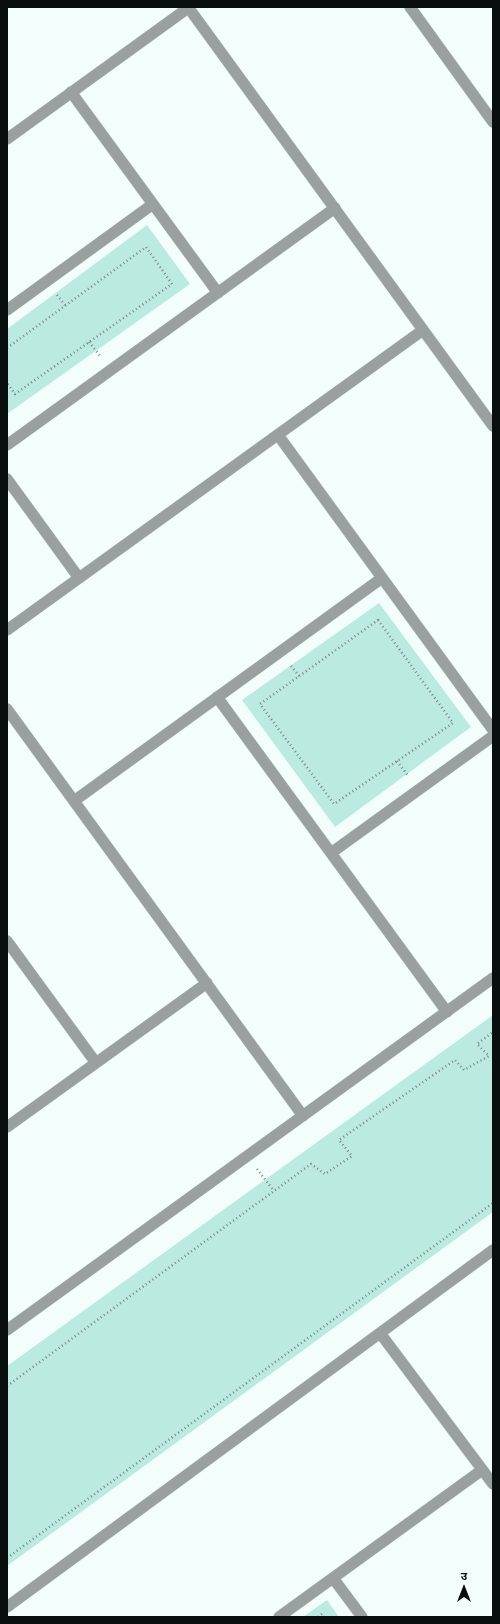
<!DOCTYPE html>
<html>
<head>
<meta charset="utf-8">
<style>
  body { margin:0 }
  #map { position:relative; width:500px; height:1624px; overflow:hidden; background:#f3fefc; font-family:"Playfair Display","Noto Sans Devanagari",serif }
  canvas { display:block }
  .frame { position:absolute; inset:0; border:8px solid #090f0e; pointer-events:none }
  .north { position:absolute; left:444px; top:1568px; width:40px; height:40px; -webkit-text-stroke:3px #f3fefc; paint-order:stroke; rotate:0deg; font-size:11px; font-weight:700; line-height:16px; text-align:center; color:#090f0e }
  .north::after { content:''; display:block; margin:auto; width:14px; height:18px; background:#090f0e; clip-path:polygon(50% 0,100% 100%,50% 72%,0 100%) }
</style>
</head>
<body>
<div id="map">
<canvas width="500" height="1624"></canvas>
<div class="frame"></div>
<div class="north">उ</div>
</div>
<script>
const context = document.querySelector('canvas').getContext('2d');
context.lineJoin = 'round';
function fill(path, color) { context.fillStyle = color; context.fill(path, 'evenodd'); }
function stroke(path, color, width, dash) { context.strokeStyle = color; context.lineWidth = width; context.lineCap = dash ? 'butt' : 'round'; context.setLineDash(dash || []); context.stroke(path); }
fill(new Path2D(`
  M147,225L190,284L7,414V329Z
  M379,603L471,727L335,827L242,700Z
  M493,1015V1212L7,1566V1366Z
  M327,1600L339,1617H303Z`), '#bbeae1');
const minor = new Path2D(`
  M188,7L493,426
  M410,7L493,122
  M71,92L218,293
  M7,139L188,8
  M7,310L153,204
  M278,435L493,730
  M7,445L335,208
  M7,479L79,578
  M7,630L423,330
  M217,697L447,1012
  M7,709L303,1116
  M74,801L382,578
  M331,853L493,736
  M7,941L96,1063
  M7,1127L207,983
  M7,1330L493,978
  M380,1333L493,1484
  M333,1578L362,1617
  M7,1607L493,1250
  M279,1617L482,1470`);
stroke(minor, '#ced8d6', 12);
stroke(new Path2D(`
  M57,295L65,305
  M89,342L101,357
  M7,348L146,247L172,284L15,394L7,383
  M378,620L453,723L334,804L260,704Z
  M291,666L299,676
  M397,761L409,777
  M257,1169L274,1191
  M7,1386L311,1164L325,1174L352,1156L339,1140L455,1060L464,1070L489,1056L477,1044L493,1032
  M7,1558L493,1203
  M318,1617L322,1614L324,1617`), '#7b8482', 2.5, [1, 3]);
stroke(minor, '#99a09f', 11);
</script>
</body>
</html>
